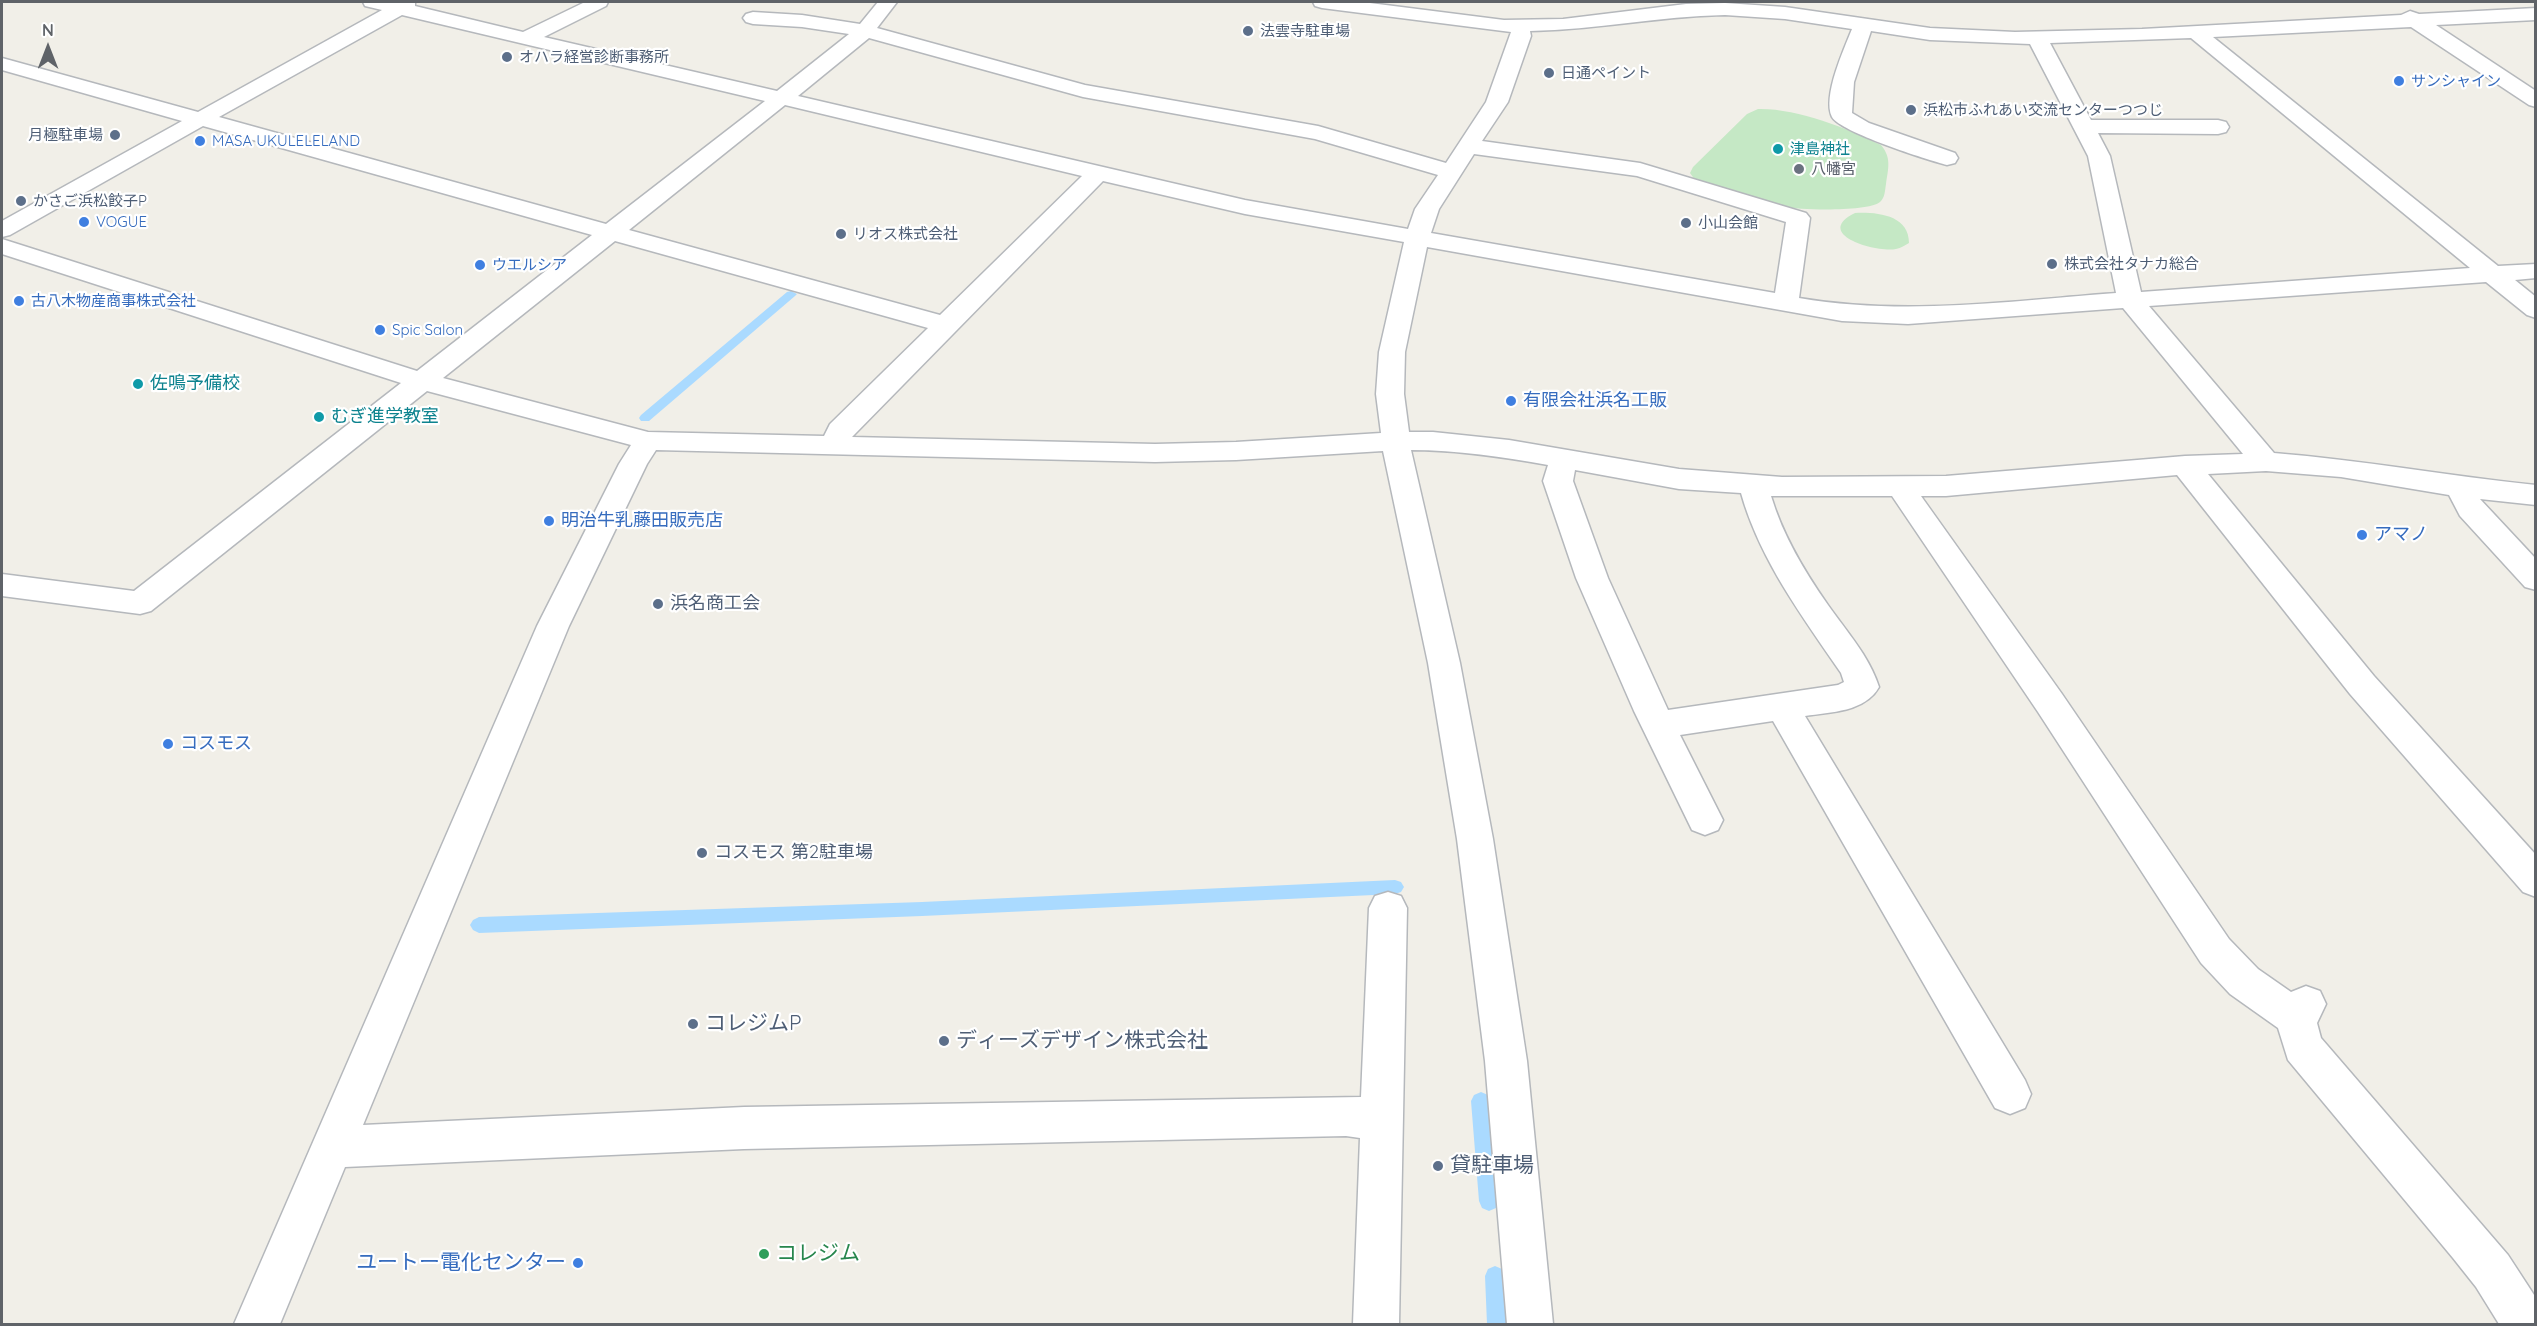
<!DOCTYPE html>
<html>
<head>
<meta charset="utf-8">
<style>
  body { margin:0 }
  #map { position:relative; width:2537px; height:1326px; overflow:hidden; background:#f1efe8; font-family:Quicksand,sans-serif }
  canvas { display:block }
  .frame { position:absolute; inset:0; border:3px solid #5f6368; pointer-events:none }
  .north { position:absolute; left:18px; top:18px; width:60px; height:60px; -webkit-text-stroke:4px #fff; paint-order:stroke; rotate:0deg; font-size:16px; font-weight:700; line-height:24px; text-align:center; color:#5f6368 }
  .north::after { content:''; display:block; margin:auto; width:21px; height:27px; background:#5f6368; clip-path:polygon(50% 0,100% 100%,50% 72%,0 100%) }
</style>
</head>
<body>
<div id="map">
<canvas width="2537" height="1326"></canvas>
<div class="frame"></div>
<div class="north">N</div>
</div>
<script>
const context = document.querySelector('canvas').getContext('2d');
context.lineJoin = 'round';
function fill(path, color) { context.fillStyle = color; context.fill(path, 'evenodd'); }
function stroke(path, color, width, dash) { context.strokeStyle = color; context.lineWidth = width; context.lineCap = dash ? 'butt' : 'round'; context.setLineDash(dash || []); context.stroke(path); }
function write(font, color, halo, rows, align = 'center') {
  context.font = font + ' Quicksand,"Noto Sans JP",sans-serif'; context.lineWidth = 4.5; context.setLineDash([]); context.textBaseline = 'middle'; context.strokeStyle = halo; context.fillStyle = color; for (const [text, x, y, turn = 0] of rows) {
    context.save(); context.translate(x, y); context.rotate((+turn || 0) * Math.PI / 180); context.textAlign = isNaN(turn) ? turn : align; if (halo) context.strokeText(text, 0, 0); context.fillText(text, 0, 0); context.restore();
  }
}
fill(new Path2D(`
  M1758,109C1796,108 1847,128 1881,145C1892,158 1888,169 1886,184C1885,190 1885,198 1880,202C1868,212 1801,210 1784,207C1754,202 1724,189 1695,180L1690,173L1693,167L1747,114Z
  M1855,213C1877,212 1909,215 1909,243C1905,245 1901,248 1896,249C1876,253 1812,234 1855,213Z`), '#c5e8c5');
fill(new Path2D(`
  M791,291L797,294L795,296L649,421H641L639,418L641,415L787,292Z
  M1395,880L1401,882L1404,887L1401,892L1395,894L922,916L479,933L473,930L470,925L473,920L479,917L922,902Z
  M1481,1092L1488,1095L1491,1101L1499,1201L1496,1208L1489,1211L1482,1208L1479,1201L1471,1101L1474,1095Z
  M1495,1266L1502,1269L1505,1276L1508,1324H1487L1485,1276L1488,1269Z`), '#aadaff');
const minor = new Path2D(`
  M363,2H415V6L523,32L585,2H608L606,6L544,37L777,91L849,34L802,27L753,24L746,22L743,18L746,14L753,12L802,15L860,24L878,2H897L877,28L1085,85L1318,126L1446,163L1486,102L1511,32L1322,8L1315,6L1313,2H1362L1504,20L1563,19L1686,4L1725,3L1785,7L1930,28L2015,32L2142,29L2401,15L2410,11L2419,14L2536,8V20L2436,25L2536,91V107L2529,105L2411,27L2213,37L2498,266L2536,264V278L2515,280L2536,297V318L2527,315L2486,282L2149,306L2274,453C2362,460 2448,476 2536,485V505L2480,499L2536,559V590L2525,587L2460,516L2449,495L2341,477L2266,471L2208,474L2374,676L2536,855V897L2523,892L2350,694L2177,475L1946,496H1921L2062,694L2229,939L2258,969L2291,992L2306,986L2320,991L2326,1004L2317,1023L2321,1038L2508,1255L2536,1298V1324H2499L2476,1287L2453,1258L2288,1060L2278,1028L2230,994L2201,963L2038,712L1892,496H1771C1783,536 1804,571 1828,605C1847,632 1869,656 1879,687C1865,712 1831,712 1805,716L2025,1080L2031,1094L2025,1108L2010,1114L1995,1108L1773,721L1680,735L1723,820L1718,830L1705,835L1692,830L1634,711L1576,578L1543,481L1548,465C1503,457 1457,450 1411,450L1460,663L1493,839L1527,1061L1553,1324H1507L1485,1061L1457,839L1428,663L1383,451L1236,460L1155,462L656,450L647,464L569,626L363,1125L744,1107L1361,1097L1369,908L1375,896L1388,892L1401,896L1407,908L1399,1324H1353L1360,1138L1346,1136L744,1149L345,1167L280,1324H234L537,626L619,464L631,445L427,391L151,611L140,614L2,596V574L134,591L401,383L2,254V239L417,371L592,235L203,126L10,235L2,237V221L182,121L2,70V58L198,112L382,10L365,6ZM402,15L765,101L606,224L219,117ZM1725,15L1785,19L1852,29C1844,49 1822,97 1832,117C1840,132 1928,160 1947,165L1955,163L1958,158L1955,153L1869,123L1852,113L1854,82L1871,31L1930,40L2030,44L2088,156L2116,293C2010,301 1904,316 1799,298L1810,218L1806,213L1640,163L1482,141L1508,102L1531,36L1530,31C1596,30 1660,16 1725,15ZM869,38L1083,97L1315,139L1438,175L1415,209L1408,229L1245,200L798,96ZM2191,38L2470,268L2141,292L2110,156L2098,133L2218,134L2226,132L2229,127L2226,122L2218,120H2091L2050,43ZM785,105L1082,176L940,315L629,230ZM1474,154L1637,176L1786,222L1775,293L1431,233L1439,209ZM1103,181L1245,214L1404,242L1379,352L1376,394L1381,433L1236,442L1155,444L852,437ZM615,241L928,328L830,424L824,436L648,432L443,378ZM1427,247L1842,321L1908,324L2123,308L2243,454L2185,456L1946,476L1782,477L1679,469L1509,440L1433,432H1409L1404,394L1405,352ZM1575,470L1679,489L1741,493C1760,560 1802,616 1841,673L1844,682L1838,685L1668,710L1608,578L1573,481Z`);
stroke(minor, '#b5b8bc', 3);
fill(minor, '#fff');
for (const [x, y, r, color] of [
  [1248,31,6,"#5c6f8a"],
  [507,57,6,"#5c6f8a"],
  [1549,73,6,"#5c6f8a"],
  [2399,81,6,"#3f7fe0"],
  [1911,110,6,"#5c6f8a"],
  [115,135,6,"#5c6f8a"],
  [200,141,6,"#3f7fe0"],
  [1778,149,6,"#0f9aa8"],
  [1799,169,6,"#6b7280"],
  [21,201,6,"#5c6f8a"],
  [84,222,6,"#3f7fe0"],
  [1686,223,6,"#5c6f8a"],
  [841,234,6,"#5c6f8a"],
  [2052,264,6,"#5c6f8a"],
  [480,265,6,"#3f7fe0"],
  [19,301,6,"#3f7fe0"],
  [380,330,6,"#3f7fe0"],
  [138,384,6,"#0f9aa8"],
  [1511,401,6,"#3f7fe0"],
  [319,417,6,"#0f9aa8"],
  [549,521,6,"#3f7fe0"],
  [2362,535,6,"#3f7fe0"],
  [658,604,6,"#5c6f8a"],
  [168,744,6,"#3f7fe0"],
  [702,853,6,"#5c6f8a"],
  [693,1024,6,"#5c6f8a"],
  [944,1041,6,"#5c6f8a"],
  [1438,1166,6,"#5c6f8a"],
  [764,1254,6,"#2e9e5b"],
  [578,1263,6,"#3f7fe0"]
]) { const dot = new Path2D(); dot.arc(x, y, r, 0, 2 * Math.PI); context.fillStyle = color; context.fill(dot); stroke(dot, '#fff', 2); }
write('15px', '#4e5e75', '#fff', [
  ["法雲寺駐車場",1260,31],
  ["オハラ経営診断事務所",519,57],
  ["日通ペイント",1561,73],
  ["浜松市ふれあい交流センターつつじ",1923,110],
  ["月極駐車場",103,135,"right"],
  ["かさご浜松餃子P",33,201],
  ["小山会館",1698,223],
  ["リオス株式会社",853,234],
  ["株式会社タナカ総合",2064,264]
], 'left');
write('15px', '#366cbe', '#fff', [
  ["サンシャイン",2411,81],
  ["MASA UKULELELAND",212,141],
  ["VOGUE",96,222],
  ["ウエルシア",492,265],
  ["古八木物産商事株式会社",31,301],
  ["Spic Salon",392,330]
], 'left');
write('15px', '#0d838f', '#fff', [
  ["津島神社",1790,149]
], 'left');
write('15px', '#5b616d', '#fff', [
  ["八幡宮",1811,169]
], 'left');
write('18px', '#0d838f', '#fff', [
  ["佐鳴予備校",150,384],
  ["むぎ進学教室",331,417]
], 'left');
write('18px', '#366cbe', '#fff', [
  ["有限会社浜名工販",1523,401],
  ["明治牛乳藤田販売店",561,521],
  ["アマノ",2374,535],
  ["コスモス",180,744]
], 'left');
write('18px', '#4e5e75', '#fff', [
  ["浜名商工会",670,604],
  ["コスモス 第2駐車場",714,853]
], 'left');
write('21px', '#4e5e75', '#fff', [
  ["コレジムP",705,1024],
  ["ディーズデザイン株式会社",956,1041],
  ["貸駐車場",1450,1166]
], 'left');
write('21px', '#27864d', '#fff', [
  ["コレジム",776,1254]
], 'left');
write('21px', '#366cbe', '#fff', [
  ["ユートー電化センター",566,1263]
], 'right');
</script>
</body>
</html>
